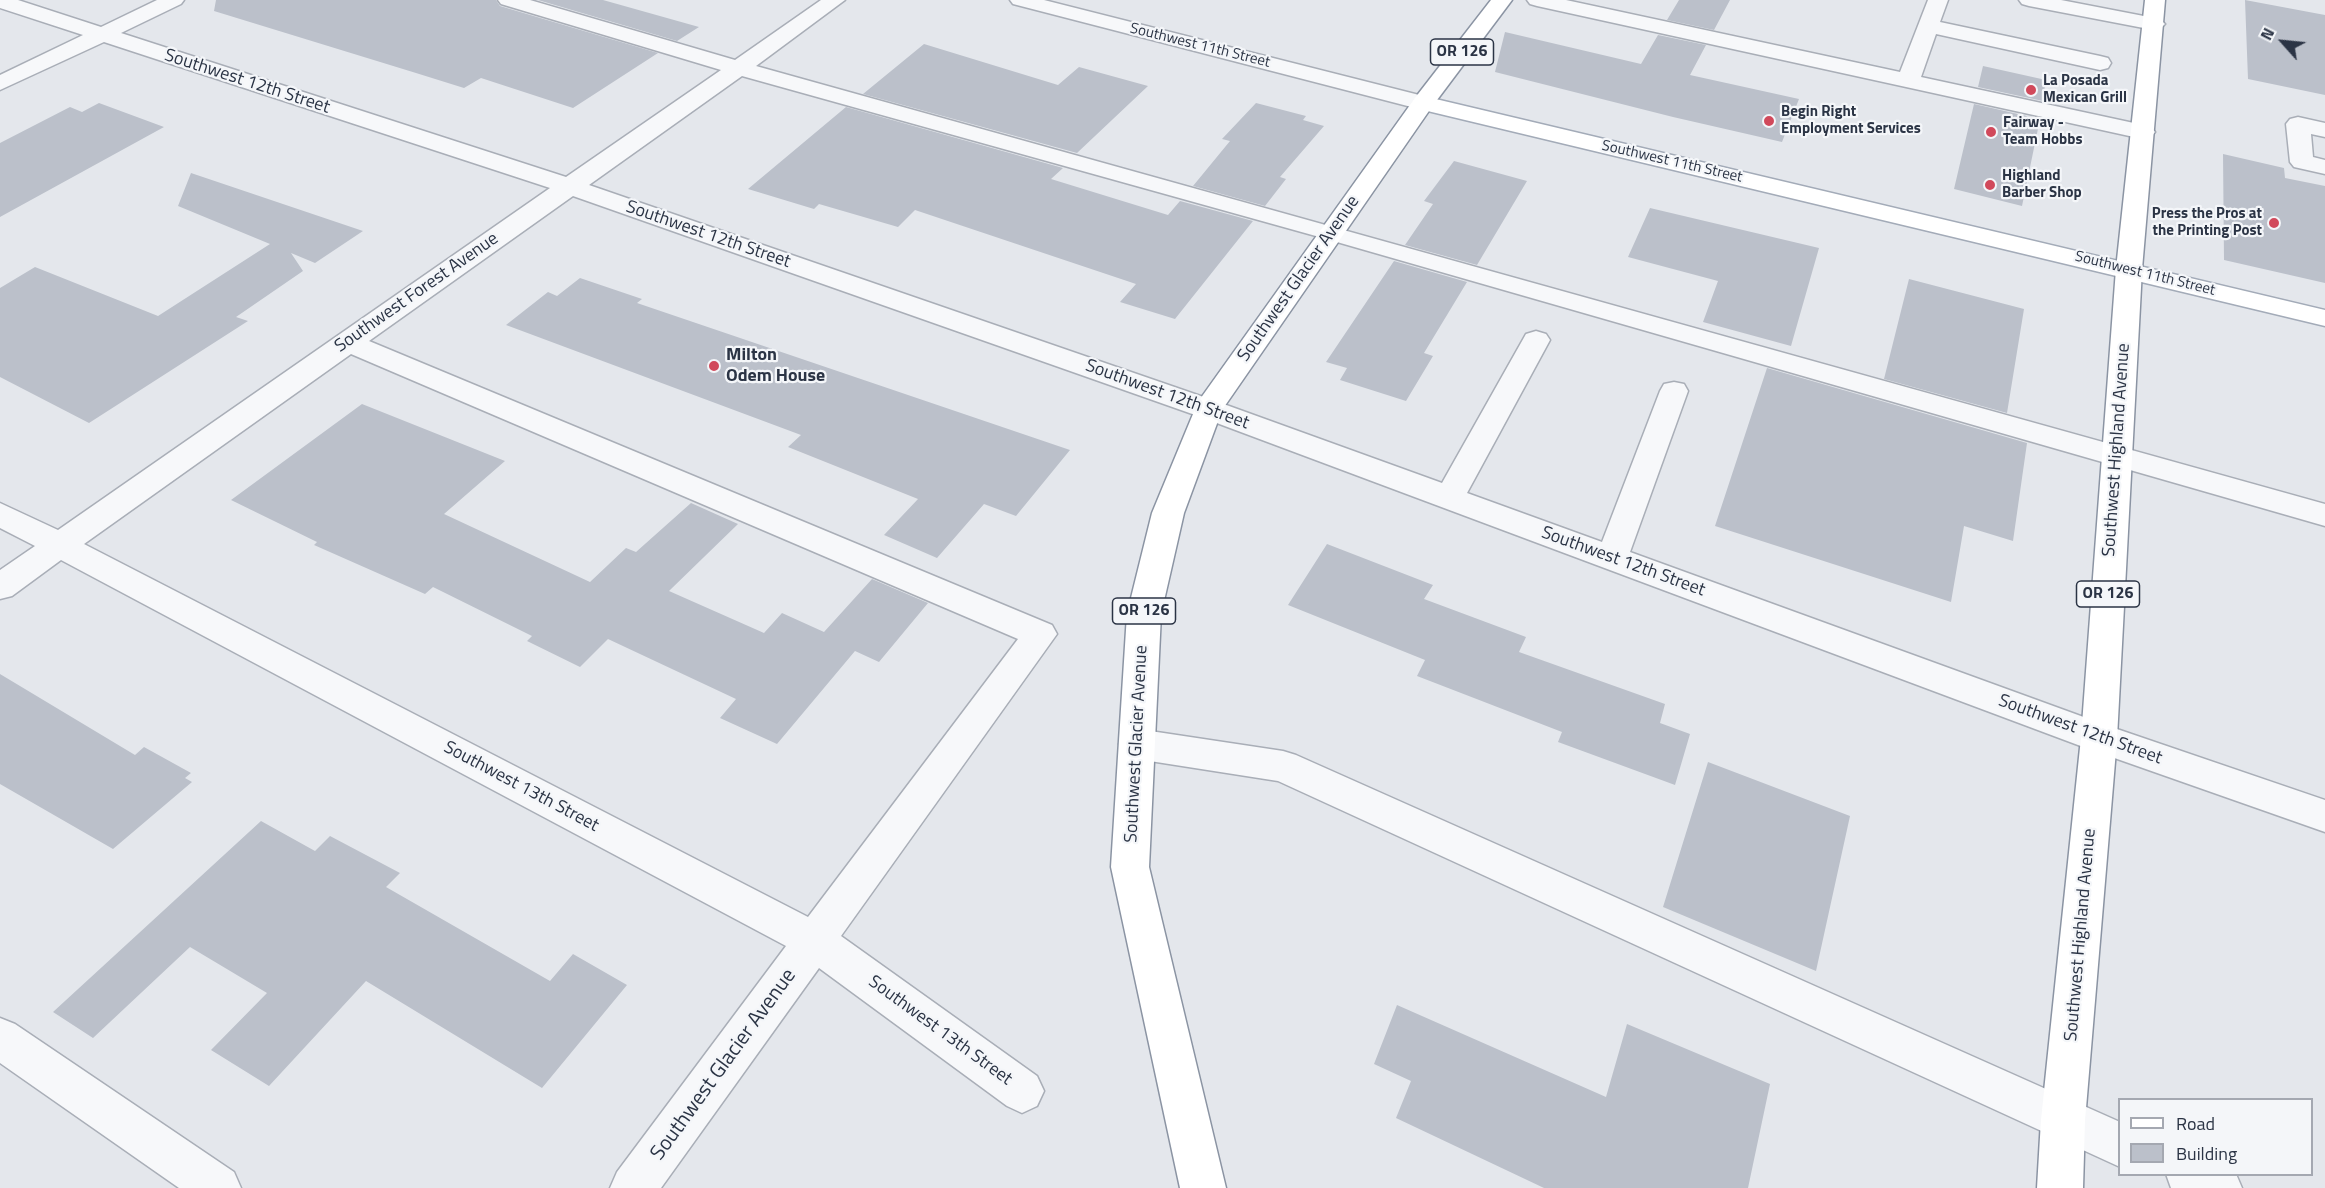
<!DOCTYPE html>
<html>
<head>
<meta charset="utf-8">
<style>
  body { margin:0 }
  #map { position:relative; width:2325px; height:1188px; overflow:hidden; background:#e4e7ec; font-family:"Titillium Web",sans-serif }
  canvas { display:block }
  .legend { position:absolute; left:2118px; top:1098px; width:195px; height:78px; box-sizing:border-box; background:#f4f6f9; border:2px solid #a4a8b1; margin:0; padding:8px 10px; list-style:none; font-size:18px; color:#2b3445 }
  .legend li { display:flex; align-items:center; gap:12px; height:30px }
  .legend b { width:30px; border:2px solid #a4a8b1 }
  .north { position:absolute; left:2253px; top:12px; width:60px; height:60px; -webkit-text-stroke:4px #f4f6f9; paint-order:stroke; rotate:297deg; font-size:16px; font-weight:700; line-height:24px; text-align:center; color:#2b3445 }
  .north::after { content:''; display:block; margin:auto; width:21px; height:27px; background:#2b3445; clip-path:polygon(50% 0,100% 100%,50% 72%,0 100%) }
</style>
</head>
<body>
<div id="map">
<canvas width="2325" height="1188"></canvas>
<ul class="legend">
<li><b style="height:8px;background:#fff"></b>Road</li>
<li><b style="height:16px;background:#bbc0ca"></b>Building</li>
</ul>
<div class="north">N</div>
</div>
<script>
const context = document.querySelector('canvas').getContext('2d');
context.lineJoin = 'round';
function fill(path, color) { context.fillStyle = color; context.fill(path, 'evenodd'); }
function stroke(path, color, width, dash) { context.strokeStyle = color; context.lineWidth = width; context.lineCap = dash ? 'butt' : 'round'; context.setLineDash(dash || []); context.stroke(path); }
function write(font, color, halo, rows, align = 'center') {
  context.font = font + ' "Titillium Web",sans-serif'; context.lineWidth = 4.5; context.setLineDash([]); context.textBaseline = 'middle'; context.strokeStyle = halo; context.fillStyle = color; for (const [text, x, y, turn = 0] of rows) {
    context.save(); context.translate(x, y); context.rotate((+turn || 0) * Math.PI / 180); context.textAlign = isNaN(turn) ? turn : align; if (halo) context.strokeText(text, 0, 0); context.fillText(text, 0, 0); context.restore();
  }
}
fill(new Path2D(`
  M216,0H496L500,6L658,53L573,108L481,78L464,88L416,73L214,11Z
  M538,0H603L699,27L677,41Z
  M1679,0H1730L1714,30L1667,20Z
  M2245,0L2325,15V95L2248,79Z
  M1505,32L1641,64L1658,35L1706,45L1690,75L1799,99L1782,142L1673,117L1495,72Z
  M924,44L1058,85L1079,67L1148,86L1077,153L863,94Z
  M1983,66L2046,80L2043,101L1978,87Z
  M99,103L164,127L0,217V143L70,107L82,112Z
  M1256,103L1306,116L1303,120L1324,126L1280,177L1286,179L1265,206L1193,186L1230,141L1222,139Z
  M1974,104L2040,119L2022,206L1954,189Z
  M846,107L1063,168L1051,179L1168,215L1180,201L1253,221L1175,319L1120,302L1136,284L915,210L898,227L819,204L814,209L748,189Z
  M2223,154L2284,168L2285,178L2325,186V283L2224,260Z
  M1454,161L1527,181L1477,265L1405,245L1433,204L1424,201Z
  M191,173L363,231L315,263L291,253L303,271L236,317L248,321L89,423L0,377V288L35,267L158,316L270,244L178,206Z
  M1650,208L1819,248L1791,346L1703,322L1718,281L1628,257Z
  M1394,261L1467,282L1424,353L1433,356L1406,401L1340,380L1347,368L1326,362Z
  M580,278L642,299L637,303L1070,450L1016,516L984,504L937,558L884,535L918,499L788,447L801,435L506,325L548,292L557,296Z
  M1909,279L2024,309L2007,413L1884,379Z
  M1767,368L2027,443L2013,541L1964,526L1951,602L1715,526Z
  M362,404L505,461L444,514L590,582L626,548L636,552L691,503L738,524L669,591L764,633L782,613L824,632L872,579L928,603L879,662L855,651L777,744L720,718L736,699L608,639L580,667L527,641L532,636L433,587L425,594L314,545L317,542L231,500Z
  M1327,544L1433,585L1424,599L1526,637L1519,652L1665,704L1660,723L1690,734L1675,785L1558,742L1562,732L1417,676L1425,660L1288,605Z
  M0,674L135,755L144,747L191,773L185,778L192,782L113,849L0,784Z
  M1708,762L1850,816L1816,971L1663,907Z
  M261,821L315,851L330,836L400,873L386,887L550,981L573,954L627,985L542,1088L366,981L269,1086L211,1050L267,993L190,947L93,1038L53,1012Z
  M1397,1005L1606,1097L1627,1024L1770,1084L1748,1188H1544L1396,1118L1411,1081L1374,1064Z`), '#bbc0ca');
const minor = new Path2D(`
  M0,0H18L101,27L157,0H184L181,4L121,33L566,177L721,70L501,4L498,0H530L735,60L821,0H845L756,66L2325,504V526L1323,238L742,76L589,185L1218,402L1442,483L1526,334L1536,331L1546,334L1550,340L1467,493L1602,542L1660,391L1664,384L1674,382L1684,384L1688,391L1630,552L2111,727L2325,800V832L2086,748L1198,416L573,196L369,341L1052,625L1057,634L841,936L1037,1076L1044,1091L1037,1106L1022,1113L1007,1106L819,968L661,1188H610L617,1172L786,946L61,560L12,596L0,599V570L35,546L0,528V503L58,530L550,188L104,42L0,90V75L83,35L0,8ZM351,354L1018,639L808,917L84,544Z
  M1010,0H1044L1431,98L1434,103L1431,108L1423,110L1013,4Z
  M1527,0H1566L1900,72L1928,0H1948L1940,22L2100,56L2108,58L2111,63L2108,68L2100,70L1936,34L1921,77L2143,125L2151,127L2155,132L2151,137L2143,139L1537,6L1530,4Z
  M2019,0H2061L2154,18L2161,20L2165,24L2161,28L2154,30L2029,6L2022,4Z
  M2298,117L2325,123V137L2311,134L2313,157L2325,160V174L2294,167L2290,162L2286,124L2290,119Z
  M1137,729L1283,751L1296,755L2120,1122V1167L1278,781L1137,759L1124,755L1119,744L1124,733Z
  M0,1018L15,1024L234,1172L241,1188H179L0,1063Z
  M2166,1174H2236L2242,1188H2171Z`);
const major = new Path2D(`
  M1423,96L2325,310V326L1415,108L1412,103L1415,98Z`);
const highway = new Path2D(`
  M1491,0H1512L1431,108L1222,410L1184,513L1161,614L1149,867L1226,1188H1180L1111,867L1127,614L1152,513L1198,402L1415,98Z
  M2145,0H2165L2142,269L2117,738L2085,1120L2083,1188H2037L2041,1120L2081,738L2116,269Z`);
stroke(minor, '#a9aeb7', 3);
stroke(major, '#a3abb8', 3);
stroke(highway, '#8b94a3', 3);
fill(minor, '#f7f8fa');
fill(major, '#fff');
fill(highway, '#fff');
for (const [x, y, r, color] of [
  [2031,90,6,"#d1495b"],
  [1769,121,6,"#d1495b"],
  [1991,132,6,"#d1495b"],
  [1990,185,6,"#d1495b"],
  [2274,223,6,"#d1495b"],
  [714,366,6,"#d1495b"]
]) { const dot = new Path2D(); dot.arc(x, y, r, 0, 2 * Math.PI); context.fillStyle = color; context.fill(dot); stroke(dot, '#f4f6f9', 2); }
write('15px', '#2b3445', '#f4f6f9', [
  ["Southwest 11th Street",1200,46,14],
  ["Southwest 11th Street",1672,162,13],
  ["Southwest 11th Street",2145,274,14]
]);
write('bold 15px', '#2b3445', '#f4f6f9', [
  ["La Posada",2043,81],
  ["Mexican Grill",2043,98],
  ["Begin Right",1781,112],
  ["Employment Services",1781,129],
  ["Fairway -",2003,123],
  ["Team Hobbs",2003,140],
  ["Highland",2002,176],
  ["Barber Shop",2002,193],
  ["Press the Pros at",2262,214,"right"],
  ["the Printing Post",2262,231,"right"]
], 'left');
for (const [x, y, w] of [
  [1462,52,63],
  [2108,594,63],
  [1144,611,63]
]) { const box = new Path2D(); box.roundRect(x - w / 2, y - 13, w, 26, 4.5); context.fillStyle = '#f4f6f9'; context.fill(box); stroke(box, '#2b3445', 1.5); }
write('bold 16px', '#2b3445', null, [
  ["OR 126",1462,52],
  ["OR 126",2108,594],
  ["OR 126",1144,611]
]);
write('18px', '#2b3445', '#f4f6f9', [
  ["Southwest 12th Street",247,82,18],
  ["Southwest 12th Street",708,235,19],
  ["Southwest Glacier Avenue",1299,279,-55],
  ["Southwest Forest Avenue",417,293,-35],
  ["Southwest 12th Street",1167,395,20],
  ["Southwest Highland Avenue",2117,450,-86],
  ["Southwest 12th Street",1623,562,20],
  ["Southwest 12th Street",2080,730,20],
  ["Southwest Glacier Avenue",1137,744,-87],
  ["Southwest 13th Street",521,787,28],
  ["Southwest Highland Avenue",2081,935,-85],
  ["Southwest 13th Street",940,1031,36]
]);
write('bold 18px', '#2b3445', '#f4f6f9', [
  ["Milton",726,356],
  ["Odem House",726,377]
], 'left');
write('21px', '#2b3445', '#f4f6f9', [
  ["Southwest Glacier Avenue",724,1065,-54]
]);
</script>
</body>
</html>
